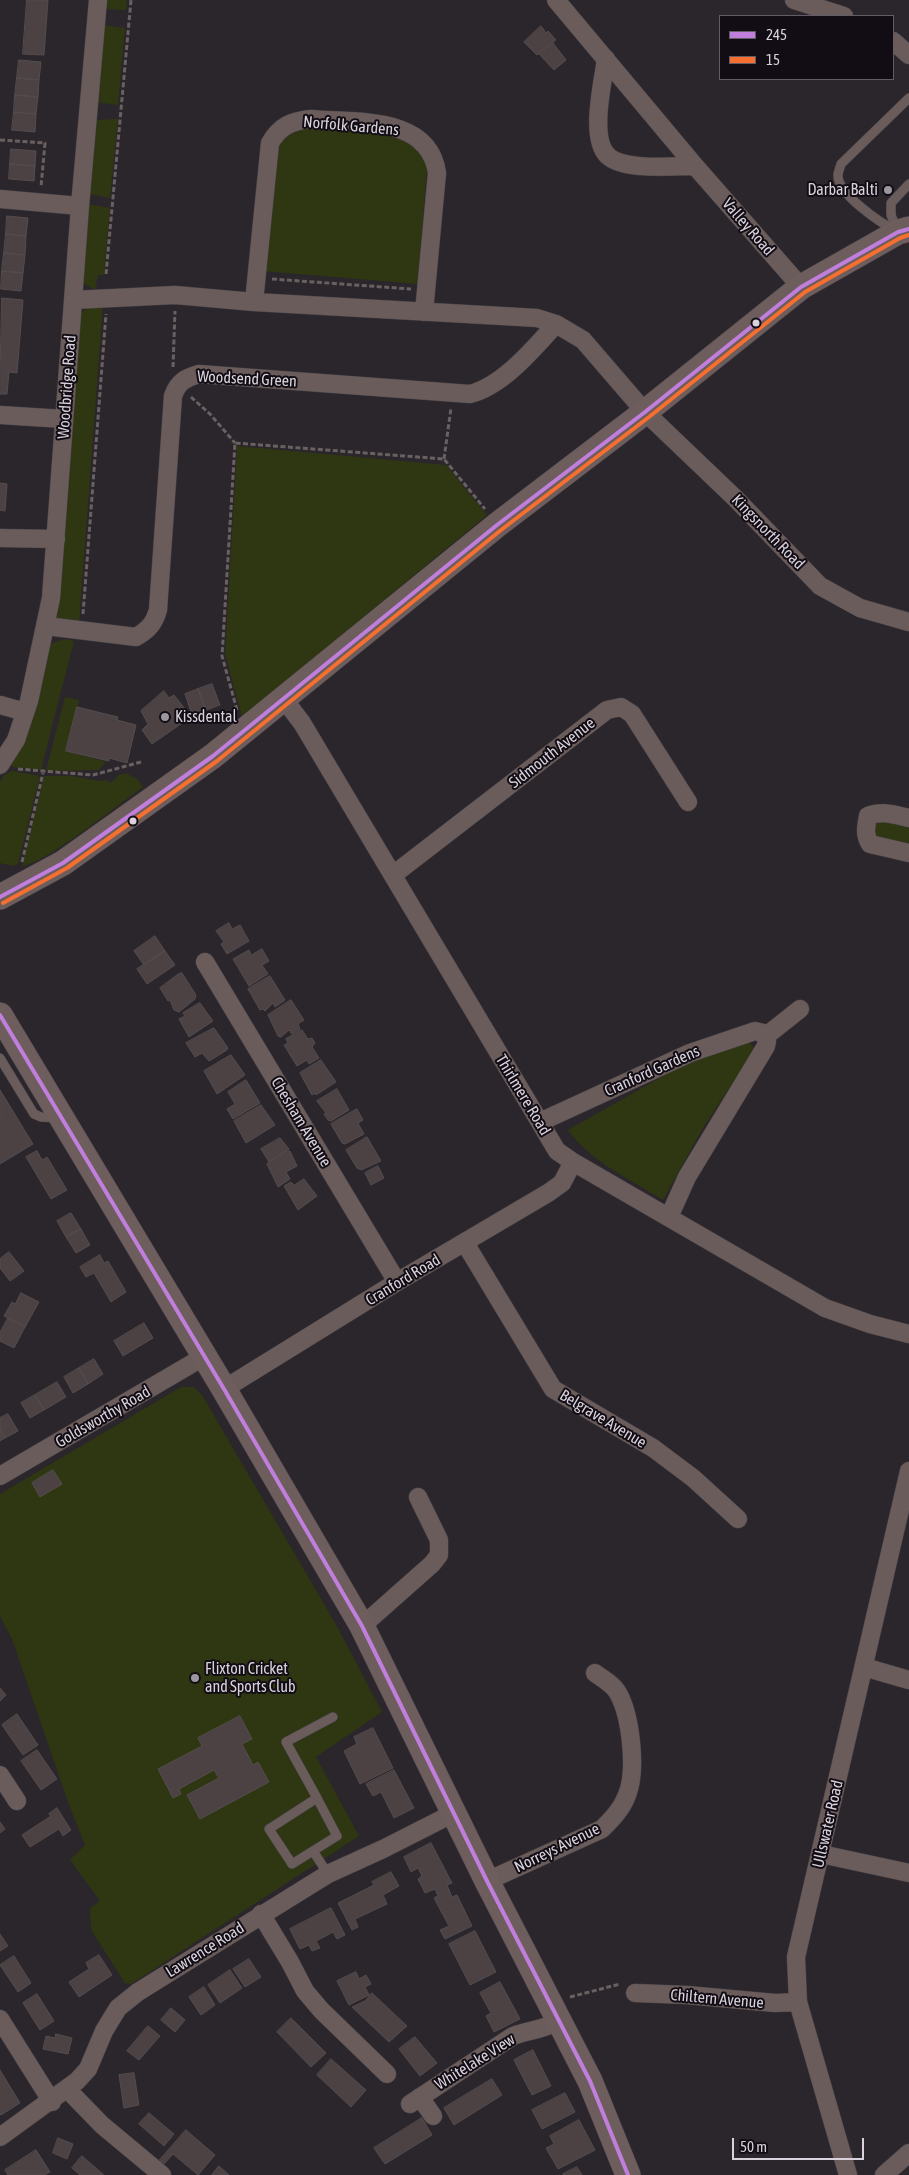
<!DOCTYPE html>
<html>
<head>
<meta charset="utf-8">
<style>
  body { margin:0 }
  #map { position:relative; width:909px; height:2175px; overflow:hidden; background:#2b262c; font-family:"Asap Condensed",sans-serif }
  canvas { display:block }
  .legend { position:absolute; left:719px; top:15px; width:175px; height:65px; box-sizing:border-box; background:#120d14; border:1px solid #625c64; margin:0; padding:6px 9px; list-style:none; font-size:15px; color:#d9d2dc }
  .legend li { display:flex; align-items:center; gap:10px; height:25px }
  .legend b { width:25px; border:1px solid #625c64 }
  .scale { position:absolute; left:732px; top:2138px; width:132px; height:22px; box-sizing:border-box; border:2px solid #d9d2dc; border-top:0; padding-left:6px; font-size:15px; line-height:18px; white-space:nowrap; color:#d9d2dc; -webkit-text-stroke:4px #120d14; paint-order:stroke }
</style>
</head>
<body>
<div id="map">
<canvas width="909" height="2175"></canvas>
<ul class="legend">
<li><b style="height:6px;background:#c07fdc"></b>245</li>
<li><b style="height:6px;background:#f46f30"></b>15</li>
</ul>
<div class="scale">50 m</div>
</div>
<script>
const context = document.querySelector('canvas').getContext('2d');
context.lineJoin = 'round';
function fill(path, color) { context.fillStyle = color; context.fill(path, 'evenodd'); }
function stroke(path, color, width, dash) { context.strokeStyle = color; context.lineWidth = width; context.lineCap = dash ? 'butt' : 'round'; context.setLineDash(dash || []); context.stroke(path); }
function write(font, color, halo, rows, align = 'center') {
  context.font = font + ' "Asap Condensed",sans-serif'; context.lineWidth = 4; context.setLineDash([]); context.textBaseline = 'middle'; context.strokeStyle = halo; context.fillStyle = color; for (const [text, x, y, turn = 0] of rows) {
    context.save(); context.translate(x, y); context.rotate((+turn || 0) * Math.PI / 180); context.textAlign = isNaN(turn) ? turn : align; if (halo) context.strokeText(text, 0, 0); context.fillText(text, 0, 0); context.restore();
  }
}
fill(new Path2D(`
  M103,0H127L126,10L102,9Z
  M102,25L125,28L118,105L94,102Z
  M118,119L110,198L87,194L92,120Z
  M295,126C327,128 401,126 422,153C425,156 426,163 427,167L418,284L262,271L274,155L280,135Z
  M86,204L110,208L104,275H98L95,290L80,281Z
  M92,305H103L79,624L52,621L78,315Z
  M237,446L446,465L487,515L242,717L225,654Z
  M65,639L74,641L41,770L13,767L8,763L46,652L50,644Z
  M65,697L79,700L66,751L106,762L99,770L46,771Z
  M12,771L40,776L18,864L13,866L0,863V782L4,775Z
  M126,773L137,779L143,787C120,803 45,864 22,866L44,776H72L99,781L108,780L110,783L117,778L116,776Z
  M876,820L909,824V847L874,838L871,826Z
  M749,1042L755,1049L704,1126L663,1200C630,1179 591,1162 568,1130L686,1063Z
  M181,1387H194L202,1395L338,1628L382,1712L316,1757L359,1836L131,1984L125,1983L91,1930L90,1908L100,1901L70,1860L85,1845L69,1805L12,1639L0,1616V1494Z`), '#2f3612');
const building = new Path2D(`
  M27,0H48L44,55L23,54Z
  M541,26L546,33L548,31L556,40L537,55L524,42Z
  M553,43L566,60L554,70L539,54Z
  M19,60L41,62L39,80L17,78Z
  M17,78L39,80L38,97L15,95Z
  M15,95L38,97L36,114L14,112Z
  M14,112L36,114L35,132L12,130Z
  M11,149L36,151L35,166L10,164Z
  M10,164L35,166L34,181L9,179Z
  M7,216L28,218L26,236L6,234Z
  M6,234L26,236L25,255L4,253Z
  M4,253L25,255L23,273L2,271Z
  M2,271L23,273L21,291L1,289Z
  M2,298L23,300L17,373L9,372L7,394H0Z
  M0,483L7,484L5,511L0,510Z
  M212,684L220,705L206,710L198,689Z
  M198,689L206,710L192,715L185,694Z
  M164,691L169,698L174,695L185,709L181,712L185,721L152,744L142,730L148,724L141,711Z
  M77,707L118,717L117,720L136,725L127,763L109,758V761L66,751Z
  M229,923L232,929L240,925L249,941L227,954L221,944L224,942L216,931Z
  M155,936L165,951L144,965L134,951Z
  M262,949L269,961L262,965L268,974L249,986L233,959L249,950L251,955Z
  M165,951L175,965L147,984L137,969Z
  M180,973H182L196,995L195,999L179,1012L174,1010L170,1000L168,1001L160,988Z
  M270,976L285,1000L275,1007L273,1003L265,1011L263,1009L260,1010L248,989Z
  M291,1000L304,1020L298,1024L300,1029L292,1034L289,1030L281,1037L278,1036L268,1015Z
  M200,1003L213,1021L189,1037L179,1019L185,1016L183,1013Z
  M214,1028L228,1048L227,1050L209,1061L202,1053L195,1057L186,1043Z
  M302,1030L308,1039L312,1038L315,1043L312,1047L319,1058L309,1064L307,1060L297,1066L284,1045L288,1043L286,1039Z
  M231,1055L245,1075L217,1094L204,1071Z
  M321,1060L336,1082L316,1095L315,1093L312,1095L300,1073Z
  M246,1080L260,1103L233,1119L227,1109L235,1104L228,1092Z
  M337,1089L349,1110L331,1121L328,1120L324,1114L326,1113L317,1101Z
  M0,1090L33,1144L0,1164Z
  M261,1105L275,1125L246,1143L234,1121Z
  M357,1109L363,1120L358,1123L364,1134L345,1144L342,1143L331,1124Z
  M367,1137L381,1161L361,1170L357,1168L346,1150Z
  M280,1138L289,1149L269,1162L261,1149Z
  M37,1151L42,1160L47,1157L67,1190L51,1199L26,1157Z
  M288,1151H290L297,1166L286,1172L290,1179L278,1187L267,1164Z
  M378,1166L384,1178L371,1185L365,1173Z
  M304,1179L317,1196L298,1210L284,1186L291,1182L294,1185Z
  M71,1213L81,1229L66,1237L57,1221Z
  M81,1229L90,1245L76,1253L66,1237Z
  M9,1252L24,1271L10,1281L0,1268V1259Z
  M100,1255L104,1263L108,1261L126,1292L111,1302L94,1273L86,1277L80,1267Z
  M21,1293L39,1302L25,1327L4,1316L12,1302L15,1304Z
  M8,1318L25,1327L14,1348L0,1341V1333Z
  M144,1323L153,1338L123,1356L114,1341Z
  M94,1359L103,1374L88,1384L79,1368Z
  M79,1368L88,1384L73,1393L64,1377Z
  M57,1382L66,1397L44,1410L35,1395Z
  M35,1395L44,1410L30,1418L21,1403Z
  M8,1414L18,1431L5,1438L0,1430V1418Z
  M0,1430L5,1438L0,1441Z
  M53,1470L62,1484L40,1497L32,1483Z
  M0,1688L6,1695L0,1701Z
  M17,1714L38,1745L23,1755L2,1725Z
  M240,1716L252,1739L242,1744L253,1765L258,1762L269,1782L200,1819L187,1795L219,1778L214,1770L179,1789L181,1794L173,1798L158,1769L202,1746L198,1738Z
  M373,1728L393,1768L360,1784L344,1751L357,1744L354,1737Z
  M37,1750L57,1779L41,1790L21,1761Z
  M394,1770L414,1808L394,1818L381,1792L373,1796L366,1784Z
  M57,1808L71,1830L63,1836L59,1829L30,1847L22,1835L51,1816L49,1814Z
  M0,1822L5,1829L0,1833Z
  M431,1843L452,1883L447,1885L452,1897L457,1895L472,1926L445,1939L440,1930L449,1926L434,1898L438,1896L435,1889L425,1893L418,1879L422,1876L418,1868L411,1872L404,1857Z
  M391,1872L399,1886L383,1895L387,1904L355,1919L358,1927L352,1930L338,1903L374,1885L372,1882Z
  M331,1908L345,1935L337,1939L333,1932L316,1941L320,1948L312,1951L309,1945L300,1949L290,1929Z
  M475,1931L496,1972L470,1985L449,1944Z
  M0,1934L8,1946L0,1951Z
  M99,1955L112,1975L79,1997L69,1982L89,1969L86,1963Z
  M14,1956L31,1983L18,1992L0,1965Z
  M249,1959L261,1977L245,1987L233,1969Z
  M230,1970L242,1988L220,2003L208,1985Z
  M356,1972L359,1979L366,1975L371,1984L365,1987L369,1995L349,2005L337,1981Z
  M500,1982L520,2019L494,2032L486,2016L491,2013L480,1993Z
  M204,1987L215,2005L201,2015L189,1997Z
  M372,1993L407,2026L389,2042L352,2007L365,2001Z
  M37,1994L54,2021L40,2030L23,2003Z
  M171,2008L185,2020L175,2032L161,2020Z
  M291,2018L326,2053L311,2067L277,2032Z
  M148,2026L160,2036L139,2060L127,2051Z
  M56,2034L72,2038L68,2054L43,2049L46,2036L55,2038Z
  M415,2037L437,2063L420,2076L399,2049Z
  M533,2050L551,2086L532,2095L514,2060Z
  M331,2059L366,2090L351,2107L317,2075Z
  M0,2070L20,2103L1,2115L0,2114Z
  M134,2073L139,2105L124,2108L119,2075Z
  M492,2079L502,2095L454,2125L444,2108Z
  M565,2093L575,2112L542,2129L532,2110Z
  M149,2113L174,2134L164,2146L139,2124Z
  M422,2118L432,2135L385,2164L374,2148Z
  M579,2120L595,2150L558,2169L546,2148L554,2144L550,2136Z
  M186,2130L215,2155L198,2175L173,2154L163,2165L159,2161Z
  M58,2138L73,2144L67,2159L53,2153Z
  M36,2150L50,2172L44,2175H8L5,2170Z
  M82,2156L104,2175H80L72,2168Z
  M219,2166L229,2175H212Z
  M577,2167L582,2175H564L563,2174Z`);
fill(building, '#4c4143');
stroke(building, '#534d4f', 1);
const lane = new Path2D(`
  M897,230L891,215V203L909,184
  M896,231C881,223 837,194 838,175C838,172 840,168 841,164L909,98
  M0,1058L34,1114L41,1117L58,1118
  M317,1798L337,1836L292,1864L269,1829Z
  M317,1798L286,1742L333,1717
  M313,1851L328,1874`);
const street = new Path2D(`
  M556,0L695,166L801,287
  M794,0L844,16
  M893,41L909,55
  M606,59C603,82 589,139 608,156C624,171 674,166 695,166
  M0,199L80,206
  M73,300L175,295L254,302L537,318L556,324L583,340L645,412L736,499L820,586L860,608L909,622
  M254,302L270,143C280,126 291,121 311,119C355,123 429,115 437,173L424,312
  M0,415L64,419
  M0,538L56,539
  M46,626L136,637C148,630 154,624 158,610L173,396C178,382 185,378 199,374L470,394C503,386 534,348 556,324
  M283,698L302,723L557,1151L573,1162L825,1308L870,1324L909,1334
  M0,705L25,712
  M0,765L16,740L29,701L51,598L80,206L98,0
  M909,818C895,815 881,810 868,816C866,827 864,834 870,844L909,853
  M393,875L607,710L621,707L632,714L688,802
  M205,962L397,1282
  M766,1036L800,1009
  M540,1122L690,1053L755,1031L763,1033L767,1041L766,1046L687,1177L669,1217
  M465,1243L553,1389L653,1448L693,1478L738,1519
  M224,1389L397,1282L548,1193L562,1183L573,1162
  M0,1476L205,1356
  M362,1626L432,1564L439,1555V1540L418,1497
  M864,1667L909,1680
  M0,1775L17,1801
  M821,1854L909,1873
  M487,1881L602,1829C612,1819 622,1809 627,1795C637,1771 631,1716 618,1693C613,1684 603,1679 595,1673
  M261,1914L290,1962L305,1991L321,2010L387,2074
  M635,1993L687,1995L775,2003L798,2002
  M0,2019L52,2102
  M67,2089L102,2125L162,2175
  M420,2097L433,2116
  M410,2104L513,2036C528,2030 544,2030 558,2021
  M0,2137L77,2081L88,2069L104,2031L118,2008L138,1992L328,1874L383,1849L454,1813
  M848,2175L798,2002L796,1957L909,1471
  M884,2175L909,2153`);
const secondary = new Path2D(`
  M0,897L63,863L213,756L497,525L645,412L801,287L898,232L909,229
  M0,1015L224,1389L362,1626L487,1881L590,2081L628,2175`);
stroke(lane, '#464247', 10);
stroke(street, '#464247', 19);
stroke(secondary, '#464247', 26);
stroke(new Path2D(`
  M0,140L45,143L41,187
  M106,274L131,0
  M272,279L411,289
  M173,367L175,311
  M191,397L210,414L235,443
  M444,459L451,408
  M83,614L106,314
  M237,710L222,656L235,443L444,459L485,509
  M18,769L93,775L141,762
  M22,862L43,773
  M570,1997L620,1984`), '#696061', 3, [5, 2.5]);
stroke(lane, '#6a5c5a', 9);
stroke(street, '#6a5c5a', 18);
stroke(secondary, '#6d5d5c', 25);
stroke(new Path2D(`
  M0,897L63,863L213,756L497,525L645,412L801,287L898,232L909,229
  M0,1015L224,1389L362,1626L487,1881L590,2081L628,2175`), '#c07fdc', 4);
stroke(new Path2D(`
  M3,903L67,868L217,761L501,530L649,417L805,292L900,238L909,235`), '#f46f30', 4);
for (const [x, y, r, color] of [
  [888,190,5,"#9c969e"],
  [756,323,4.5,"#d9d2dc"],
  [165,717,5,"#9c969e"],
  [133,821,4.5,"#d9d2dc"],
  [195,1678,5,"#9c969e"]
]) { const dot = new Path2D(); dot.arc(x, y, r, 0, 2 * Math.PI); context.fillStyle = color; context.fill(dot); stroke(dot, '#120d14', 2); }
write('16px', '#d9d2dc', '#120d14', [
  ["Norfolk Gardens",351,126,5],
  ["Valley Road",748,227,49],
  ["Woodsend Green",247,379,3],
  ["Woodbridge Road",67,387,-86],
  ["Kingsnorth Road",768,532,46],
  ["Sidmouth Avenue",552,753,-38],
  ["Cranford Gardens",652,1071,-24],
  ["Thirlmere Road",523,1095,59],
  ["Chesham Avenue",301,1122,59],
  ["Cranford Road",403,1280,-31],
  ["Goldsworthy Road",103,1417,-30],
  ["Belgrave Avenue",603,1419,31],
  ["Ullswater Road",828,1824,-77],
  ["Norreys Avenue",557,1848,-26],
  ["Lawrence Road",205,1950,-32],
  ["Chiltern Avenue",717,1999,5],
  ["Whitelake View",475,2062,-32]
]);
write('16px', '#d9d2dc', '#120d14', [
  ["Darbar Balti",878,190,"right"],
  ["Kissdental",175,717],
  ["Flixton Cricket",205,1669],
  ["and Sports Club",205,1687]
], 'left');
</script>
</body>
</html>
